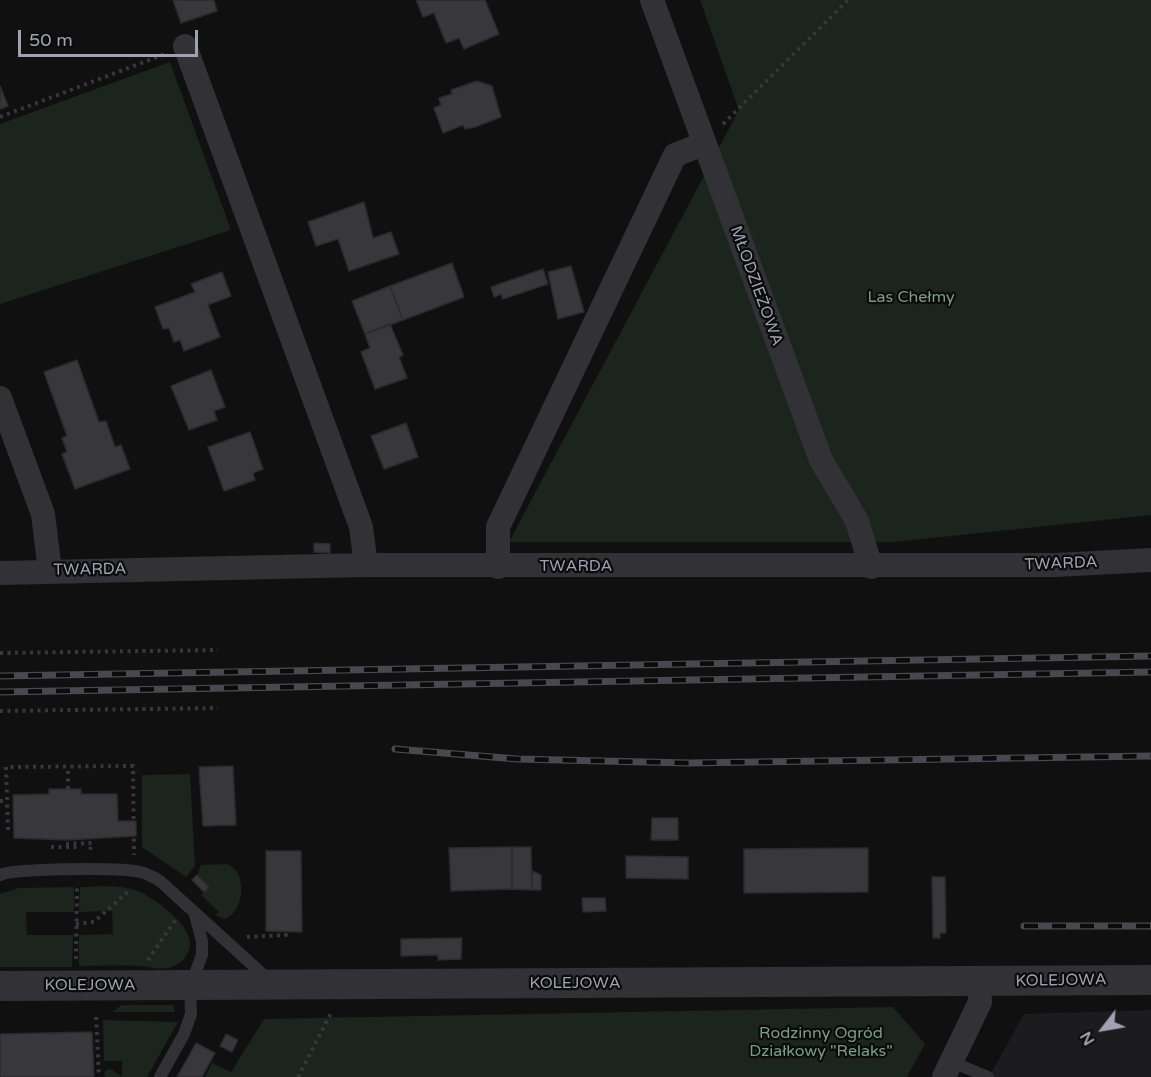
<!DOCTYPE html>
<html>
<head>
<meta charset="utf-8">
<style>
  body { margin:0 }
  #map { position:relative; width:1151px; height:1077px; overflow:hidden; background:#101011; font-family:"Varela Round",sans-serif }
  canvas { display:block }
  .north { position:absolute; left:1073px; top:999px; width:60px; height:60px; -webkit-text-stroke:4px #0b0b0c; paint-order:stroke; rotate:239deg; font-size:16px; font-weight:700; line-height:24px; text-align:center; color:#a0a1b2 }
  .north::after { content:''; display:block; margin:auto; width:21px; height:27px; background:#a0a1b2; clip-path:polygon(50% 0,100% 100%,50% 72%,0 100%) }
  .scale { position:absolute; left:18px; top:30px; width:180px; height:27px; box-sizing:border-box; border:3px solid #a0a1b2; border-top:0; padding-left:8px; font-size:18px; line-height:21px; white-space:nowrap; color:#a0a1b2; -webkit-text-stroke:4px #0b0b0c; paint-order:stroke }
</style>
</head>
<body>
<div id="map">
<canvas width="1151" height="1077"></canvas>
<div class="north">N</div>
<div class="scale">50 m</div>
</div>
<script>
const context = document.querySelector('canvas').getContext('2d');
context.lineJoin = 'round';
function fill(path, color) { context.fillStyle = color; context.fill(path, 'evenodd'); }
function stroke(path, color, width, dash) { context.strokeStyle = color; context.lineWidth = width; context.lineCap = dash ? 'butt' : 'round'; context.setLineDash(dash || []); context.stroke(path); }
function write(font, color, halo, rows, align = 'center') {
  context.font = font + ' "Varela Round",sans-serif'; context.lineWidth = 4.5; context.setLineDash([]); context.textBaseline = 'middle'; context.strokeStyle = halo; context.fillStyle = color; for (const [text, x, y, turn = 0] of rows) {
    context.save(); context.translate(x, y); context.rotate((+turn || 0) * Math.PI / 180); context.textAlign = isNaN(turn) ? turn : align; if (halo) context.strokeText(text, 0, 0); context.fillText(text, 0, 0); context.restore();
  }
}
fill(new Path2D(`
  M1151,1010V1077H989L1024,1014Z`), '#1c1c1e');
fill(new Path2D(`
  M700,0H1151V515L894,542H509L739,110Z
  M170,62L231,230L0,304V124Z
  M190,774L195,866L186,877L142,847V775Z
  M227,864C248,871 245,913 224,919L215,915L219,912L201,895L209,887L197,875L201,865Z
  M74,887V912H26L27,935H73L72,967H0V894L19,888Z
  M80,887C97,887 118,884 135,890C154,897 205,932 186,956C182,962 175,967 167,968C159,970 148,966 140,966C119,965 99,966 79,966V935L113,934L112,911L79,912Z
  M122,1005H173L175,1012H112Z
  M893,1007L925,1044L907,1077H205L212,1063L231,1072L264,1019Z
  M103,1020L178,1022L147,1077H105L104,1072L110,1069L122,1076V1061H104Z`), '#1c241e');
const building = new Path2D(`
  M173,0H214L217,11L181,23Z
  M416,0H485L499,34L464,49L459,38L446,43L434,13L423,17Z
  M477,81L492,86L501,117L475,127L465,129L463,125L443,133L434,108L441,105L439,98L452,94L451,90Z
  M0,86L8,106L0,109Z
  M364,202L373,238L391,232L399,254L349,271L338,239L316,246L308,222Z
  M452,263L464,297L403,320L390,286Z
  M571,266L584,312L558,319L548,272Z
  M543,269L548,284L503,299L501,294L494,297L491,287Z
  M222,272L231,296L208,305L220,337L184,351L180,340L174,342L169,328L163,329L155,307L195,292L191,284Z
  M390,286L403,320L365,334L352,301Z
  M390,324L403,355L399,357L407,378L375,389L361,352L370,348L365,334Z
  M77,360L99,422L106,421L115,447L121,445L130,469L75,489L62,454L67,452L62,438L67,436L44,372Z
  M211,370L225,407L214,411L217,420L189,430L171,386Z
  M406,423L418,457L384,469L371,436Z
  M250,432L263,469L253,473L255,480L224,491L208,447Z
  M314,543L330,544V553L314,552Z
  M233,766L236,825L203,826L199,767Z
  M49,789H81V794H117L118,821H136V836L67,840L14,838L13,795L49,794Z
  M652,818H678V840H651Z
  M512,847V889L451,891L449,848Z
  M512,847H531L532,890L512,889Z
  M868,848V892L744,893V849Z
  M266,851H301L302,932L266,931Z
  M626,856L688,857V879L626,878Z
  M532,871L541,875V890H532Z
  M197,875L209,887L204,892L192,880Z
  M932,877H945L946,933H940V938H933Z
  M582,898H605L606,911L583,912Z
  M462,938L461,959L438,960V955L401,956V939Z
  M92,1032L94,1077H0V1034Z
  M226,1034L238,1040L232,1052L220,1046Z
  M196,1043L215,1053L202,1077H177Z`);
fill(building, '#37373c');
stroke(building, '#2b2a2d', 1.5);
stroke(new Path2D(`
  M0,117L165,54
  M723,124L848,0
  M0,653L218,650
  M0,711L218,708
  M68,789V768
  M0,801H6
  M8,830L6,767L133,766L134,855
  M66,844L92,843L89,853
  M51,847H81
  M76,924L94,922L131,889
  M247,937L286,935L285,931
  M76,959L77,885
  M148,960L176,919
  M96,1017L99,1077
  M298,1077L332,1011`), '#37373d', 4, [3, 4.5]);
stroke(new Path2D(`
  M0,875C15,868 115,868 135,871C144,872 152,876 160,881L269,980
  M952,1062L988,1077
  M160,1077L184,1034L191,1014L190,987L202,955V941L195,915`), '#313136', 12);
stroke(new Path2D(`
  M652,0L821,460L857,521L871,567
  M185,46L361,527L366,565
  M0,398L43,514L50,571
  M498,567V527L675,155L703,144
  M0,573L366,565H1056L1151,560
  M944,1077L980,1002L979,982`), '#313136', 24);
stroke(new Path2D(`
  M0,986L1151,980`), '#313136', 30);
const rail = new Path2D(`
  M0,676L1151,656
  M0,692L1151,672
  M395,749L517,759L688,763L1151,756
  M1024,926H1151`);
stroke(rail, '#48484f', 7);
stroke(rail, '#0b0b0c', 4.5, [14]);
write('16px', '#a0a1b2', '#0b0b0c', [
  ["MŁODZIEŻOWA",756,286,70],
  ["TWARDA",1061,564,-2],
  ["TWARDA",576,567],
  ["TWARDA",90,570,-1],
  ["KOLEJOWA",1061,981,-1],
  ["KOLEJOWA",575,984],
  ["KOLEJOWA",90,986]
]);
write('16px', '#779e83', '#0b0b0c', [
  ["Las Chełmy",911,298],
  ["Rodzinny Ogród",821,1034],
  ["Działkowy \"Relaks\"",821,1052]
]);
</script>
</body>
</html>
